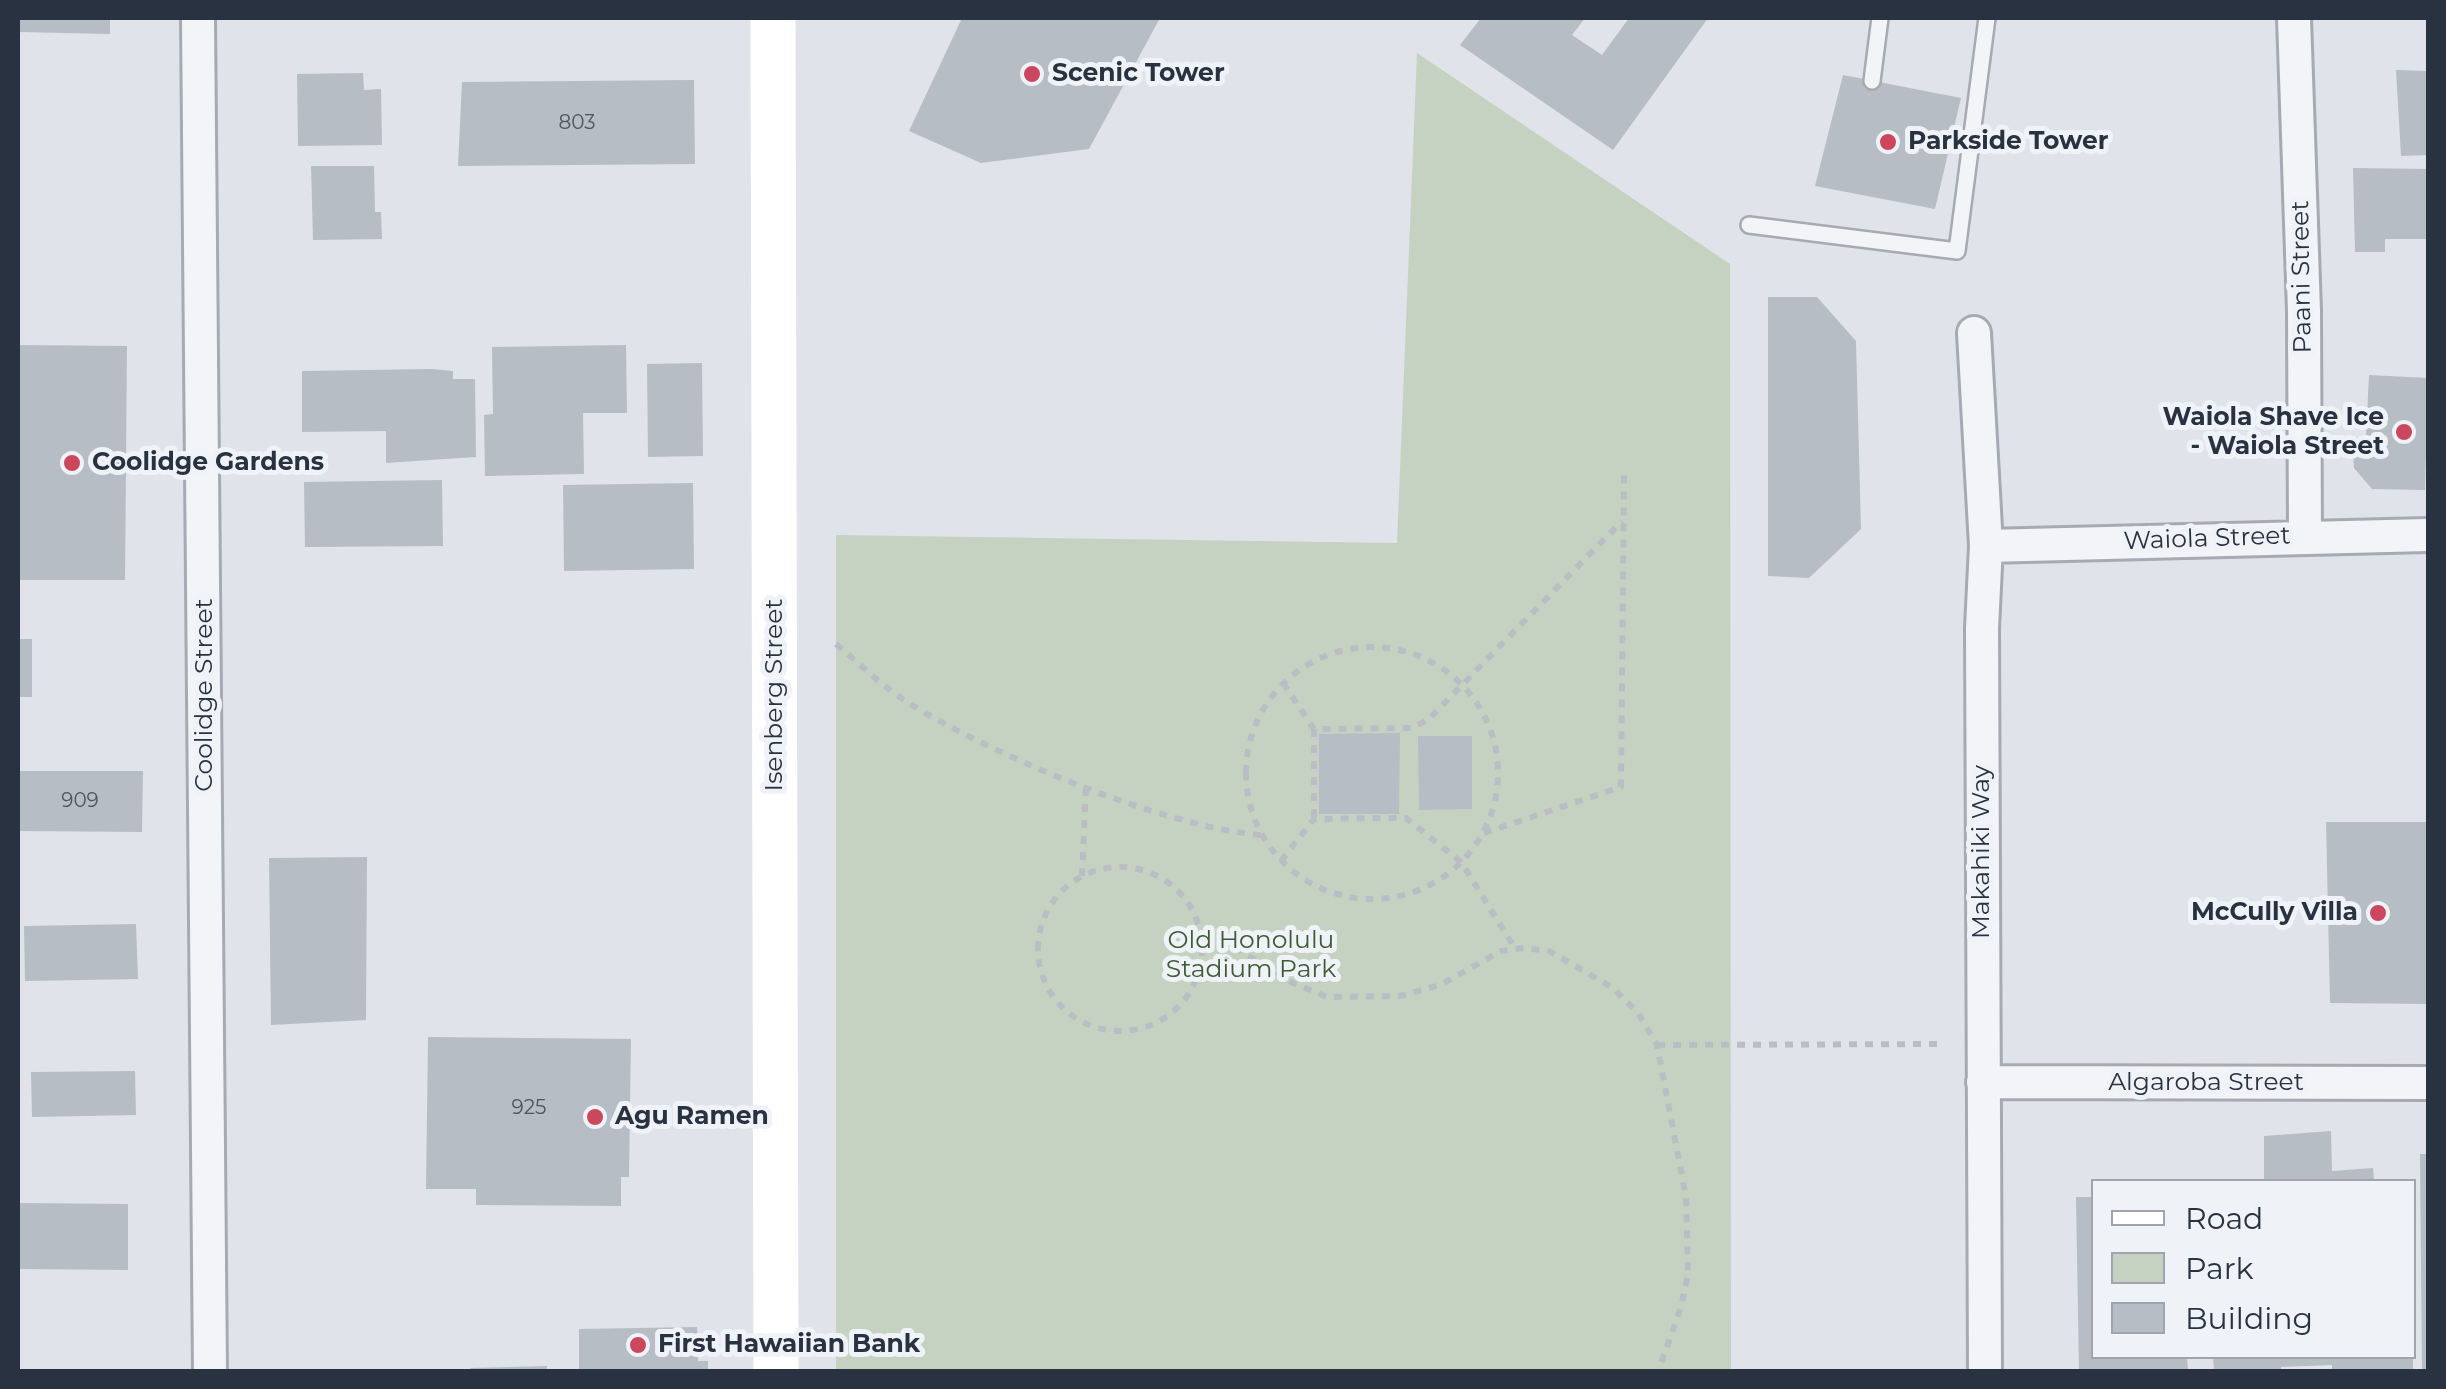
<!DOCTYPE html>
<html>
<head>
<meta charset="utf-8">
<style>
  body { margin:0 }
  #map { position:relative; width:2446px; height:1389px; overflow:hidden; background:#e0e3e9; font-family:Montserrat,sans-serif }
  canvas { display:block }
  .frame { position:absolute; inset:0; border:20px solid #293240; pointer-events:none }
  .legend { position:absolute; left:2091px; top:1179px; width:325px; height:180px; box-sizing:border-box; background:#eff2f6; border:2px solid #a0a5ad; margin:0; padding:12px 18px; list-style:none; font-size:30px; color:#293240 }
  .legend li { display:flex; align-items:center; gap:20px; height:50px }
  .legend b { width:50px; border:2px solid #a0a5ad }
</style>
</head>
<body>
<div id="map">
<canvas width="2446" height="1389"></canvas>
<div class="frame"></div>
<ul class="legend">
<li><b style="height:12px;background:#fff"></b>Road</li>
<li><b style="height:28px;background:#c6d2c1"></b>Park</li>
<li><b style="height:28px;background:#b7bdc5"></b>Building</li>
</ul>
</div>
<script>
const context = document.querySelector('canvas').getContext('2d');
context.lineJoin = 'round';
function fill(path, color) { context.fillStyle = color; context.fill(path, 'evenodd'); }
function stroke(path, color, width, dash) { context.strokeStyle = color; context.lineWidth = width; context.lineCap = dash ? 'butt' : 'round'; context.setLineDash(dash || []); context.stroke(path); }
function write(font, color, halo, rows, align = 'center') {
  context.font = font + ' Montserrat,sans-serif'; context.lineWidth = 10; context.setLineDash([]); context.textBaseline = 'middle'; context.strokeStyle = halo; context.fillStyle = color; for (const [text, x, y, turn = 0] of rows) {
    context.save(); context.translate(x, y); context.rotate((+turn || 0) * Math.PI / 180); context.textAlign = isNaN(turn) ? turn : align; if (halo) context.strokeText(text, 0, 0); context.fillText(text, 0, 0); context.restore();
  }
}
fill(new Path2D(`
  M1417,53L1730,264L1731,1371L836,1372V535L1397,543Z`), '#c6d2c1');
fill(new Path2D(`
  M18,18H110V34L18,32Z
  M962,18H1160L1089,149L981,163L909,131Z
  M1481,18H1585L1572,35L1602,55L1629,18H1708L1613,150L1460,45Z
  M2396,70L2428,71V155L2401,156Z
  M363,73L364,90L381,89L382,145L298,146L297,74Z
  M1843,75L1961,98L1935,209L1815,186Z
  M694,80L695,164L458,166L462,82Z
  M311,166H374L375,212H381L382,239L313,240Z
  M2353,168L2428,169V239H2385V252H2355Z
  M1768,297H1817L1856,341L1861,529L1809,578L1768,576Z
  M18,345L127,346L125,580H18Z
  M626,345L627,413H583L584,474L485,476L484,415L493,414L492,347Z
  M702,363L703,456L648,457L647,364Z
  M432,369L453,371V379H475L476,457L386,463V431L302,432V371Z
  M2369,375L2428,378L2425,490L2372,489L2354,468L2352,437H2366Z
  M442,480L443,546L305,547L304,482Z
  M693,483L694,569L564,571L563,485Z
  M18,639H32V697H18Z
  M1400,733L1399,814H1319V734Z
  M1418,736H1472V809L1419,810Z
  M18,771H143L142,832L18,831Z
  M2326,822H2428V1004L2330,1003Z
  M367,857L366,1020L271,1025L269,858Z
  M136,924L138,979L25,981L24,926Z
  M428,1037L631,1039L629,1177H621V1206L476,1205V1189H426Z
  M135,1071L136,1115L32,1117L31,1072Z
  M2331,1131L2332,1171L2373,1168L2374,1182H2264V1136Z
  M2420,1154H2428V1372H2422Z
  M2076,1197H2094V1356H2187L2188,1372H2079Z
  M18,1203L128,1204V1270L18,1269Z
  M697,1327L698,1361H708V1372H579V1329Z
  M2213,1356H2413V1372H2332V1365L2281,1367V1372H2214Z
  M547,1366V1372H470V1368Z`), '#b7bdc5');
const lane = new Path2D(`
  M1872,81L1880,18
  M1749,225L1957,251L1987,18`);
const street = new Path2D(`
  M198,18L210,1372
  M2294,18L2304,311L2305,536
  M1974,333L1986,546L1982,628L1985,1372
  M1986,546L2428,535
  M1983,1082L2428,1083`);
stroke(lane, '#a5aab3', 20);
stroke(street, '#a5aab3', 38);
stroke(new Path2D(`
  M836,644C859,663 882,686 907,702C992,755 1163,827 1261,835
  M1246 773a126 126 0 1 1 252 0a126 126 0 1 1-252 0Z
  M1283,683L1314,729L1411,728L1428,720L1622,521
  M1314,729V819
  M1484,833L1621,787L1624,474
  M1281,861L1314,819L1406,818L1461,862L1516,950
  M1038 949a82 82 0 1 1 164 0a82 82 0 1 1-164 0Z
  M1082,876L1086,785
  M1203,949L1234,947L1293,983L1327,997L1400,996L1440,985L1501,951L1524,948L1549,951L1613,988L1638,1013L1657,1045L1686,1197L1688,1274L1681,1307L1658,1372
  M1657,1045L1941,1044`), '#babec4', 6, [8, 8]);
stroke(lane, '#f2f4f7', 15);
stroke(street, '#f2f4f7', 32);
stroke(new Path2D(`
  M773,18L776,1372`), '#fff', 45);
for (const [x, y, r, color] of [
  [1032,74,10,"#cb475e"],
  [1888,142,10,"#cb475e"],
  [2404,432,10,"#cb475e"],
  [72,463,10,"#cb475e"],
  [2378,913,10,"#cb475e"],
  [595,1117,10,"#cb475e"],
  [638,1345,10,"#cb475e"]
]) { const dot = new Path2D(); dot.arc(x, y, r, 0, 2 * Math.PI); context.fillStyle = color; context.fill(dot); stroke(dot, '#eff2f6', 4); }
write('20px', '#4c5561', null, [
  ["803",577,123],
  ["909",80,801],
  ["925",529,1108]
]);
write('bold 25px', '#293240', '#eff2f6', [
  ["Scenic Tower",1052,74],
  ["Parkside Tower",1908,142],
  ["Waiola Shave Ice",2384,418,"right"],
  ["- Waiola Street",2384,447,"right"],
  ["Coolidge Gardens",92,463],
  ["McCully Villa",2358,913,"right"],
  ["Agu Ramen",615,1117],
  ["First Hawaiian Bank",658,1345]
], 'left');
write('25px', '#293240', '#eff2f6', [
  ["Paani Street",2302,277,-91],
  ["Waiola Street",2207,539,-2],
  ["Coolidge Street",205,695,-90],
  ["Isenberg Street",775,695,-90],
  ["Makahiki Way",1982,852,-90],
  ["Algaroba Street",2206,1083]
]);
write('25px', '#3e5b36', '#eff2f6', [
  ["Old Honolulu",1251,941],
  ["Stadium Park",1251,970]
]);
</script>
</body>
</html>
